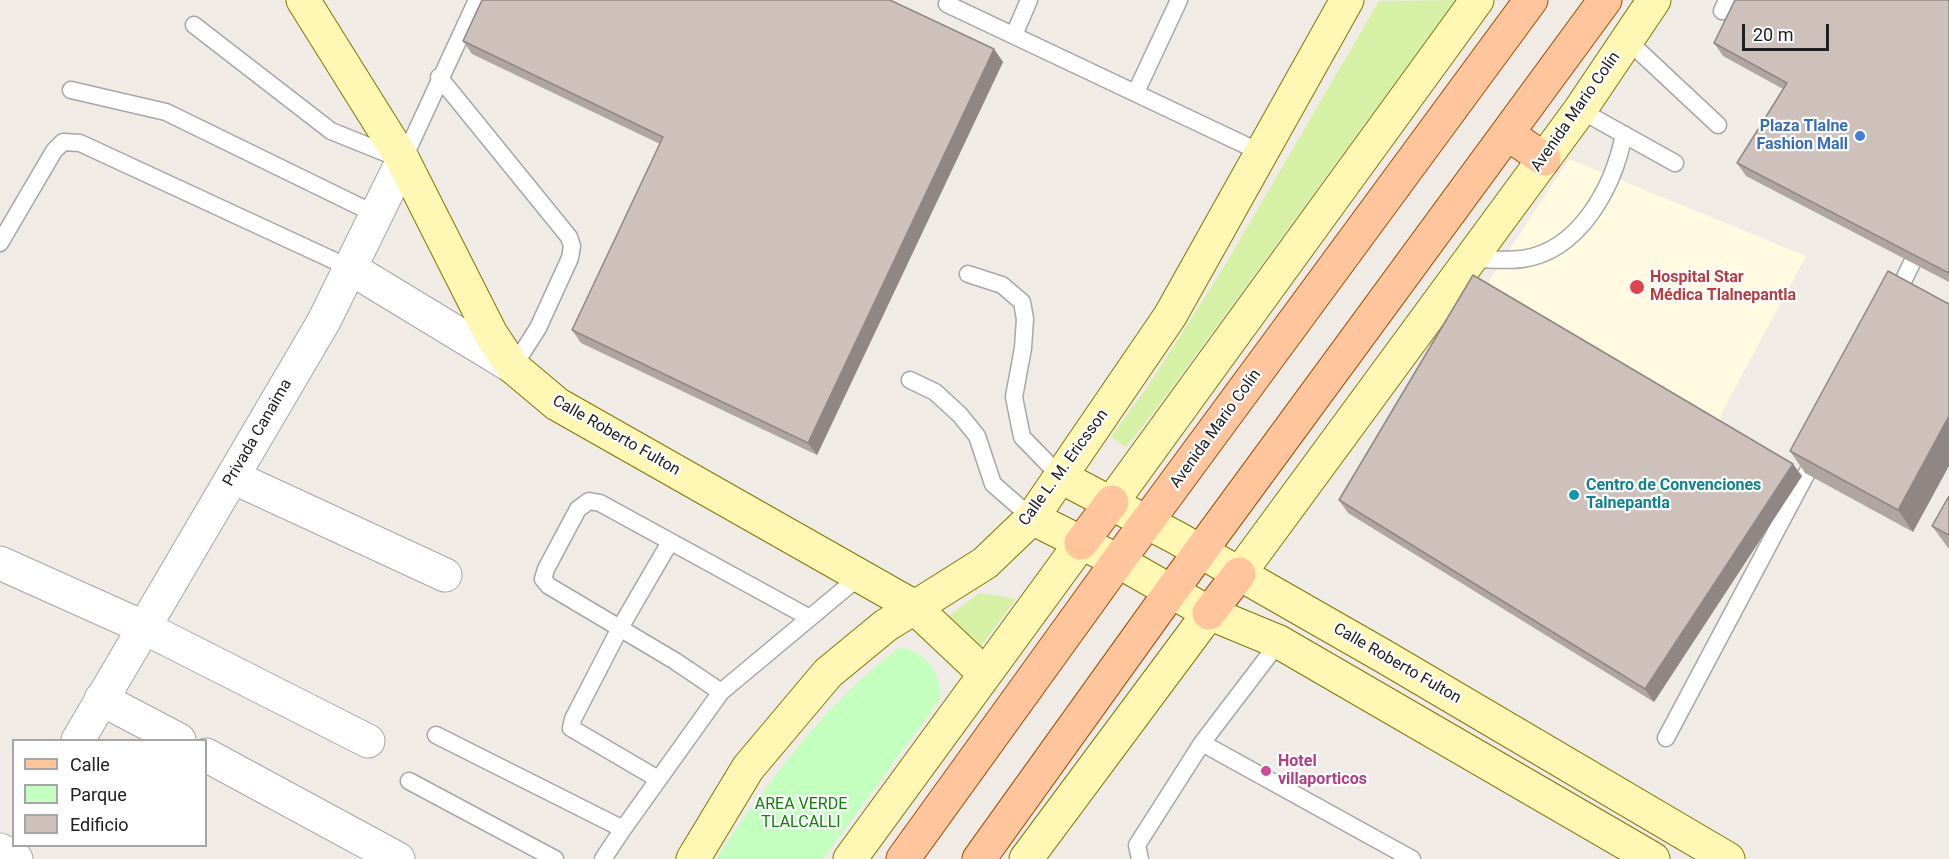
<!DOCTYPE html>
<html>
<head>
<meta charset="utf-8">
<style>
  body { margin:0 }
  #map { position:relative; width:1949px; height:859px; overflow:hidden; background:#f1ebe5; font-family:Roboto,sans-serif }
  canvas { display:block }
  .legend { position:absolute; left:12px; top:739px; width:195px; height:108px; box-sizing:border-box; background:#fff; border:2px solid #a6a6a6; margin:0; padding:8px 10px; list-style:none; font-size:18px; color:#202020 }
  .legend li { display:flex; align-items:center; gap:12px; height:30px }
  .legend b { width:30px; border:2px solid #a6a6a6 }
  .scale { position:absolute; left:1742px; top:24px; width:87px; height:27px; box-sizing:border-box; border:3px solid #202020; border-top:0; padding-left:8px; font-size:18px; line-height:21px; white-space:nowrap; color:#202020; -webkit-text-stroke:4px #fff; paint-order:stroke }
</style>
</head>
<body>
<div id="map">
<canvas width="1949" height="859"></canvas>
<ul class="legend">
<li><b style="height:8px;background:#ffc59c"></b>Calle</li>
<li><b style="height:16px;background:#c3ffbe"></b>Parque</li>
<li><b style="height:16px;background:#cec0bb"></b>Edificio</li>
</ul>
<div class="scale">20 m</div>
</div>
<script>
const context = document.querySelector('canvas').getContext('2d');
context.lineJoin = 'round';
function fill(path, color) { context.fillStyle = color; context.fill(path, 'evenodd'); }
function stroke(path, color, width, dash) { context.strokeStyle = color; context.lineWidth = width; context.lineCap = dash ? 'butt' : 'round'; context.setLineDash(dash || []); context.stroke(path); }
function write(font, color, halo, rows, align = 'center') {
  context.font = font + ' Roboto,sans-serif'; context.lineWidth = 4.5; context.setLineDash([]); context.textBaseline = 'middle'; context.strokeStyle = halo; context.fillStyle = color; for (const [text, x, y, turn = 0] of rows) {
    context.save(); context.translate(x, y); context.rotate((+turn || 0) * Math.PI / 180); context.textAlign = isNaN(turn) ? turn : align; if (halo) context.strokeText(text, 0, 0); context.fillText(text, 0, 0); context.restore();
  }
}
fill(new Path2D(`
  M1569,159L1806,256L1722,412L1719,427L1465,318Z`), '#fffae0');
fill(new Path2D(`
  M1455,0L1159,405L1126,447L1111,437L1150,383L1224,267L1379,1Z
  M979,593L1016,599L973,657L944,620Z`), '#d6f0a6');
fill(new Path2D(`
  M899,648C925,649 942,674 940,699L823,859H716C763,787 829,699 899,648Z`), '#c3ffbe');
const lane = new Path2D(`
  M949,0L947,4L1262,153
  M1722,11L1727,0
  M194,25L331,131L403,160L477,0
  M1014,35L1029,0
  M1626,39L1718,125
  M439,77L569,237L572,246L570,258L538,328L513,367
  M71,90L166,112L377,215
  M1136,92L1179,0
  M1580,110L1675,163
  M0,243L54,151L63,142L80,143L350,268
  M1471,259C1487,259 1505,261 1522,259C1580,251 1614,186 1624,134
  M968,274L1002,285L1022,302L1025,319L1023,348L1014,397L1022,437L1061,477
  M1894,300L1922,242
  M910,380L935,392L960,415L977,436L993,484L1032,518
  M721,692L675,661L549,586L543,579L546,569L578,509L589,501L600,503L810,618
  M436,735L623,829L721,692L860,576
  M1666,738L1817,454
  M1202,743L1412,859
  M658,779L571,728L573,719L620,628L670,542
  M409,781L555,859
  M603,859L623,829
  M1140,859L1137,845L1202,743L1279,642`);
const street = new Path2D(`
  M350,268L513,367
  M233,477L445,575
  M0,563L145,628L368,741
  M101,699L179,740
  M78,740L324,321L403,160
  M206,755L398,859
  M0,850L16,859`);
const secondary = new Path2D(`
  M303,0L403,160L491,334L513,367L557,404L913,606L984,673
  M1061,477L1177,538L1385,657L1728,859
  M1112,502L1477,0
  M1032,518L1118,561L1209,613L1279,642L1653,859
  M1239,574L1580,110L1654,0
  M693,859L748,768L828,673L885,626L985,563L1032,518L1170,316L1347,0
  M850,859L1081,543
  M1026,859L1209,613`);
const primary = new Path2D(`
  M1508,134L1544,159
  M1081,543L1112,502
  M1209,613L1239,574
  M903,859L1118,561L1531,0
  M979,859L1172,590L1605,0`);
stroke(lane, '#a7a7a7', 19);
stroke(street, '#a7a7a7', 35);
stroke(secondary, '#7d7800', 35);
stroke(primary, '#9b5000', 35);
stroke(lane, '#fff', 16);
stroke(street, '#fff', 33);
stroke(secondary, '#fff8b5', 33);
stroke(primary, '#ffc59c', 33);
fill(new Path2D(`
  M1949,0V282L1746,176L1737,163L1783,89L1723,56L1714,43Z
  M463,41L994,49L1003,62L817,455L581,343L572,330L660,144L472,54Z
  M1949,304L1913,532L1805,473L1790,451Z
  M1802,476L1654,702L1348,513L1339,500Z
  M1949,496V549L1932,526Z`), '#b1a5a1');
fill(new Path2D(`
  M994,49L1003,62L817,455L808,443Z
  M1949,416V466L1913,532L1898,510Z
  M1793,464L1802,476L1654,702L1645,689Z`), '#908683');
const building = new Path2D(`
  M482,0H890L994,49L808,443L572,330L663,137L463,41Z
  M1735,0H1949V273L1737,163L1787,83L1714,43Z
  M1888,271L1949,304V416L1898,510L1790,451Z
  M1473,275L1793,464L1645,689L1339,500Z
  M1949,496V535L1932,526Z`);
fill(building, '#cec0bb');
stroke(building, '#908683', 1.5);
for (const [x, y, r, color] of [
  [1860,136,6,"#3f7fe0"],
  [1637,287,8,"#e0444e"],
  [1574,495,6,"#0f9aa8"],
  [1266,771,6,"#d1479c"]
]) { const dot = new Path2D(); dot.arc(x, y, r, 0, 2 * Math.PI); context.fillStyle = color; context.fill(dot); stroke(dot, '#fff', 2); }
write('16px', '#202020', '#fff', [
  ["Avenida Mario Colín",1576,112,-55],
  ["Avenida Mario Colín",1216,429,-54],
  ["Privada Canaima",258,433,-60],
  ["Calle Roberto Fulton",616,436,30],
  ["Calle L. M. Ericsson",1064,468,-54],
  ["Calle Roberto Fulton",1397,664,30]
]);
write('bold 16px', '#366cbe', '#fff', [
  ["Plaza Tlalne",1848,127],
  ["Fashion Mall",1848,145]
], 'right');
write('bold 16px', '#be3a42', '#fff', [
  ["Hospital Star",1650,278],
  ["Médica Tlalnepantla",1650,296]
], 'left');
write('bold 16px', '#0d838f', '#fff', [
  ["Centro de Convenciones",1586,486],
  ["Talnepantla",1586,504]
], 'left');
write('bold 16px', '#b23c85', '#fff', [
  ["Hotel",1278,762],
  ["villaporticos",1278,780]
], 'left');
write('16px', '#0a8501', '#fff', [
  ["AREA VERDE",801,805],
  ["TLALCALLI",801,823]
]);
</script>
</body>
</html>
